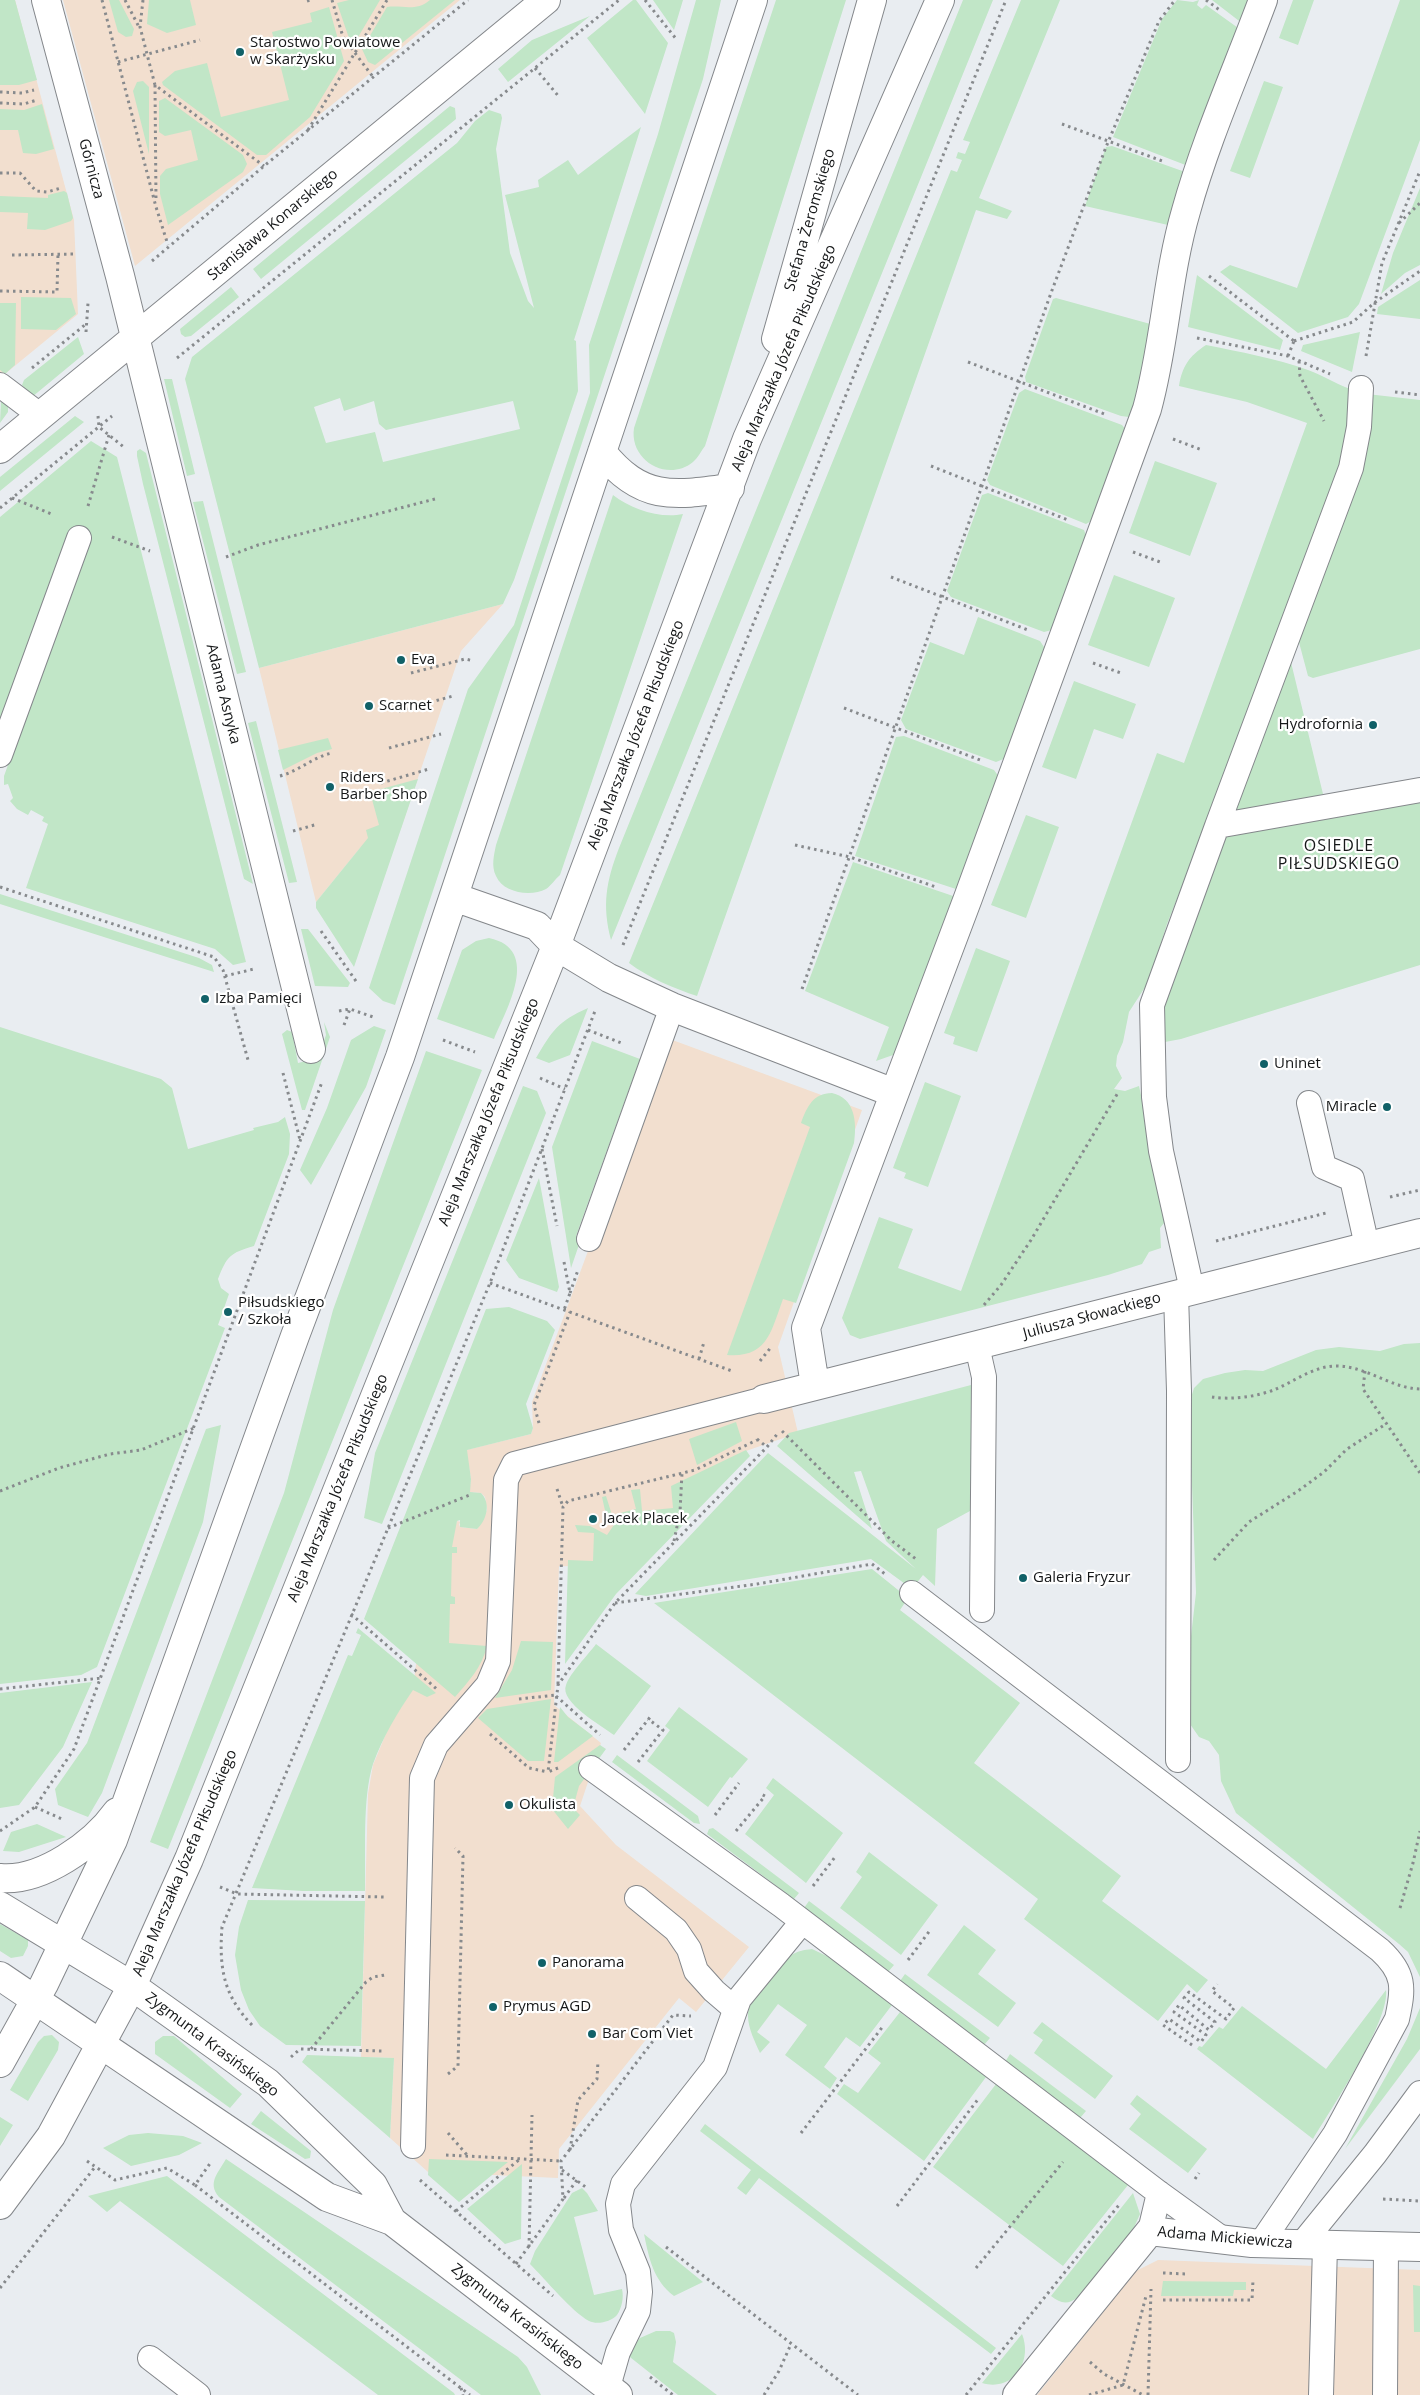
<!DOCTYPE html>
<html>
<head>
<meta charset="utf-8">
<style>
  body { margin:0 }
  canvas { display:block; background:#e9edf1 }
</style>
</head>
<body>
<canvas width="1420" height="2395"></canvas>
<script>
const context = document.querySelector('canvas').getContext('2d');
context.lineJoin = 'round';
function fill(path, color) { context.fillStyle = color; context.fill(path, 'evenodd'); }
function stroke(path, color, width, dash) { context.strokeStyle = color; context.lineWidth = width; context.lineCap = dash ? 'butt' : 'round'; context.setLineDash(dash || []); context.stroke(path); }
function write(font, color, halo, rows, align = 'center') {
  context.font = font + ' "Open Sans",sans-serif'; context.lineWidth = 4.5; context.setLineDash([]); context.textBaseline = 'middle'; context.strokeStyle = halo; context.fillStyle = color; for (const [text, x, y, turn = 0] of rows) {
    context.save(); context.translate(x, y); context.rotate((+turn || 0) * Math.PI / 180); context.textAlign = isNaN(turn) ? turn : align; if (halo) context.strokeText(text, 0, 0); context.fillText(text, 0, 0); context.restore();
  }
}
fill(new Path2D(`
  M0,0H15L74,220L78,314L0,378Z
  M63,0H460L135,266Z
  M503,604L461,651L401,828L360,848L316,902L259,668Z
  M667,1038L862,1110L778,1347L798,1433L743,1452L680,1527L595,1567L559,1566L554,1705L601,1743L580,1806L616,1845L749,1947L696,2012L679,1998L559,2149L558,2178L428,2172L390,2138L394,2058L361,2057L368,1794L373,1765L390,1724L413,1689L416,1664L457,1521L461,1522L459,1524L460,1527L477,1529L487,1510L485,1497L481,1493L469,1492L471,1479L466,1450L531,1434L533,1428L532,1402Z
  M1158,2260L1420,2270V2395H1037L1136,2271Z`), '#f2dfcf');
fill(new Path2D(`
  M0,0H15L37,80L19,85H0Z
  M109,0H119L134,29L132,36L126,37L118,32Z
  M149,0H190L196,25L167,33L147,24Z
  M349,0H380L354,44H351L337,3Z
  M430,0H455L375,65L368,62L362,49L387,7C403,5 416,12 430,0Z
  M633,0H636L668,43L645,114L587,38Z
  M653,0H683L674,30Z
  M696,0H721L703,79L395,1005L383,1001L369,988L468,689L514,625L548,521L590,393L589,345L658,134Z
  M776,0H846L705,446C701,451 698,458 693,462C667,483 629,460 634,428Z
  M963,0H993L611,940C602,905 606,882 619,848Z
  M1021,0H1060L979,198L1012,211L1007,219L976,210L697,996C673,988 649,978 629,963L951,170L957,172L962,160L956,158L958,152L965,154L970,142L963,140Z
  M1177,0L1193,2L1199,0L1197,5L1202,9L1206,5L1241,30L1188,166L1113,137L1162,19Z
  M1212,0H1253L1243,24Z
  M1293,0H1314L1298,45L1279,38Z
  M1400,0H1420V140L1359,304L1348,317L1298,333L1220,272L1230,265L1297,288Z
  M329,7L344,61L310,117L266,155H257L163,85L162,82L175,71L207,63L221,117L289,100L272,32L312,22L310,13Z
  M590,16L508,82L498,69L532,40Z
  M143,81L149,87V154L133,91L137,82Z
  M1264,81L1283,87L1250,178L1230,171Z
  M165,98L243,155L247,164L243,172L168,225L160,194V176L166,169L198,160L191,130L165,136L159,132V101Z
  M42,104L54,149L36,154L23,153L18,130H0V109L24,110Z
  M450,106L455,108L456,119L261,279L253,269Z
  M489,110L501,114L502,118L496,149L510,253L528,301L534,308L505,195L539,187L538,180L568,160L578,175L641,127L574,340L576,341L578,391L514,580L503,604L259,668L185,379L192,357L457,143L475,121ZM340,398L344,411L374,401L379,424L386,430L513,401L520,429L383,462L375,432L326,443L314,407Z
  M1112,146L1188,173L1168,225L1085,206L1106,147Z
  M1420,188V265L1405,273L1381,294L1393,253Z
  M64,191L67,193L73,218L71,221L45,230L27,229L28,213L0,212V196L48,198V195Z
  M1197,275L1283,340L1280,350L1188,327Z
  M1420,280V319L1377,314L1378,307Z
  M231,287L239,297L191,336L185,337L181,334L180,329Z
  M21,297L71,298L76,314L56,330L21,329Z
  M1056,298L1154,325L1133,412L1129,417L1121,416L1026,382L1025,377L1053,299Z
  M0,303H16L15,365L5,374L0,370Z
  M1360,332L1352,372L1301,351L1303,345Z
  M78,337L84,354L32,397L22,385L24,380Z
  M1206,345C1240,352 1275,358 1308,370C1325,376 1340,387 1358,391L1348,448L1230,765L1167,924L1149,981L1129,1012L1123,1042L1117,1056L1116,1066L1122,1078L1114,1089L1125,1091L1139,1086L1168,1218L1160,1228L1161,1248L1149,1252L1142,1264L1108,1275L860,1339L850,1335L842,1318L879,1217L913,1229L898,1268L961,1291L1157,753L1184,763L1307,423L1247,402L1179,386C1182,367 1189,356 1206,345Z
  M164,379H172L195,474L187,476Z
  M1025,389L1122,425L1126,430L1093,520L1086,524L990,485L987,480L1019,393Z
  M1367,394L1420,400V649L1313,678L1308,676L1296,631Z
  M1,401L8,406V412L0,423Z
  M75,416L84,422L0,491V477Z
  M91,441L117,457L246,962L233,965L215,949L26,888L48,824L42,821L44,817L31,810L28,815L17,809L10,801L13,798L8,784L4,785V776L89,542L68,534L0,724V517Z
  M140,449L146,453L253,884L244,879L143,484L137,456V451Z
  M1155,461L1217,483L1190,556L1129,533Z
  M988,493L1084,530L1087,538L1052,630L1044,632L951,597L947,591L982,495Z
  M613,495C631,509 660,519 683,514L560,875C555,879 551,886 546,889C531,897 503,893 496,876C491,866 494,855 496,845Z
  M203,501L246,672L237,674L193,502Z
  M1114,575L1175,598L1149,667L1088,645Z
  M978,617L1040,641L1046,650L1006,758L996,762L906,729L901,720L930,642L964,655Z
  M1288,650L1323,794L1226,821Z
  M1074,681L1136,704L1123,739L1094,729L1076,779L1042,767Z
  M256,721L297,882L289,883L248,723Z
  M904,736L994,770L999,777L959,890L855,856L896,737Z
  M328,738L332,749L317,753L283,770L278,750Z
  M418,779L354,967L316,908V902L368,838L366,830L379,825L370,792Z
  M1420,783V965L1181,1039L1165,1042V995L1219,837Z
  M1026,815L1059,827L1026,918L991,905Z
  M853,862L956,897L900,1049L893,1055L876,1061L889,1027L805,991Z
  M0,894L199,958L212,965L214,972L0,904Z
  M301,929H308L350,983L348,987L315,986Z
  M489,938C542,949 506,1010 494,1039L437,1019L462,950L476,941Z
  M976,948L1010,961L977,1052L953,1044L955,1037L944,1033Z
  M588,1008L570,1055L549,1063L536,1058C552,1031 558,1021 588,1008Z
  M324,1022L330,1037L305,1110H302L282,1034L287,1030L292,1032L298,1063L318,1058L326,1035Z
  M374,1026L386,1030L366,1087L311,1185L300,1170L327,1108L351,1040Z
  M0,1027L161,1079L172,1088L188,1149L254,1130L253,1128L278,1122L285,1117L290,1134L289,1154L254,1246C230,1253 227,1256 218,1279L221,1288L229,1294L218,1325L225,1328L97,1667L81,1675L0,1684Z
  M592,1041L640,1059L576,1236L581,1239L571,1268L552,1147Z
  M426,1051L482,1070L168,1849L150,1842L284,1493L333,1310Z
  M925,1082L961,1096L928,1187L904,1178L906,1173L893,1168Z
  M523,1086L537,1091L546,1113L382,1524L364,1518L375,1453Z
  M832,1093C855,1098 857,1122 854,1143L796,1303L783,1299C771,1331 768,1358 727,1355L810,1127L801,1123C807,1107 813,1093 832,1093Z
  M539,1178L559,1287L557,1292L519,1278L506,1260Z
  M509,1307L547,1321L555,1330L526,1404L533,1428L531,1434L467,1450L471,1479L470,1492L481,1493C491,1503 487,1520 477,1529L460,1527V1520L457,1521L452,1547H457V1553H452L451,1596L455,1597V1604H450L449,1643L487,1646C482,1667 469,1681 455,1697L364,1619L486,1309Z
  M1420,1343V1977L1408,1952L1399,1944L1236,1813L1221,1781L1219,1755L1209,1741L1199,1737L1190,1724V1645L1196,1593L1189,1404L1194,1388L1203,1379L1225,1373L1245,1370L1263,1371L1316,1350L1339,1347L1380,1351L1404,1344Z
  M971,1385L976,1397L970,1511L937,1529L935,1586L923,1575L912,1589L871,1559L646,1596L635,1594L768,1453L916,1569L886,1541L861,1471L854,1472L872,1529L777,1446L789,1433Z
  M736,1422L742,1441L697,1465L689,1439Z
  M221,1425L203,1522L102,1793L88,1817L58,1805L55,1789L87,1743L206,1429Z
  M746,1450L750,1456L616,1594L565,1664L568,1560L593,1561L594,1533L578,1532L575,1525L590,1526L607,1535L616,1522L606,1515L602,1497L606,1496L612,1515L636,1509L631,1490L640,1489L642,1511L673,1508L671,1486Z
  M872,1569L908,1598L900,1610L1020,1703L974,1763L1121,1876L1102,1901L1208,1980L1197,1993L1187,1984L1158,2021L1024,1919L1038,1899L654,1603Z
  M358,1628L436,1693L427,1697L413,1690C397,1713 383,1737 373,1764C362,1799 366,1853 365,1891H303L252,1888L348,1655L352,1656L361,1635L356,1633Z
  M521,1641L553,1642L551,1690L495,1698L512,1670Z
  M596,1644L651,1686L614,1735C602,1726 559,1702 566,1685C570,1673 588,1655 596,1644Z
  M92,1682L63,1747L19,1805L0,1808V1693Z
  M551,1699L544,1761H528L478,1718L487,1709Z
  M560,1707L568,1717L593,1736L558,1762H554Z
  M679,1707L748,1759L732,1778L730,1777L708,1807L647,1761L670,1730L665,1726Z
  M600,1745L606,1749L579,1786L573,1808L580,1815L568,1829L552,1809L555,1777Z
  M617,1755L698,1816L700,1824L694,1823L612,1762Z
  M773,1778L843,1833L806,1883L745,1834L774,1795L766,1788Z
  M37,1824L66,1837L19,1852L3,1851L11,1832Z
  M713,1828L799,1893L794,1899L707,1834L709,1829Z
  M869,1852L938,1905L901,1955L840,1908L862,1877L856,1872Z
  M248,1900L365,1901L361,2046L286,2045L260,2026L249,2010L241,1990L235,1955L239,1927Z
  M809,1901L894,1965L888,1972L804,1908Z
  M0,1924L28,1940V1946L23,1956L11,1958L0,1951Z
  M964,1925L996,1950L978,1974L1016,2003L998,2027L927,1975Z
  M812,1949L833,1959L892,2005L860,2047L846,2037L824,2067L837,2078L830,2089L785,2055L807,2025L778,2004L757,2032L770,2042L760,2053C755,2042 748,2028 748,2016C747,1998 776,1966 790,1956C797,1951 804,1950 812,1949Z
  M905,1974L990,2038L984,2045L900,1981Z
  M1386,1990C1390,2021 1331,2109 1313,2139L1197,2049L1199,2046L1202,2047L1219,2027L1223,2029L1242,2006L1326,2069Z
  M1420,2008V2049L1345,2149L1407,2039Z
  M900,2012L986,2077L924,2161L837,2094L844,2084L858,2093L881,2063L868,2053Z
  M1042,2022L1113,2076L1095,2099L1034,2053L1043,2040L1033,2033Z
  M52,2035L59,2042L58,2050L28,2101L10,2090L38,2042L44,2036Z
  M163,2036H174L242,2094L230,2108L155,2054V2042Z
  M1010,2054L1086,2111L1080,2118L1005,2062Z
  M307,2055L394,2058L390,2138L302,2062Z
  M996,2084L1128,2185L1063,2266L933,2167Z
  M1137,2095L1207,2149L1188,2173L1129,2129L1141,2114L1130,2104Z
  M261,2111L311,2151L310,2158L305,2159L251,2124Z
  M0,2117L13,2125L0,2146Z
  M705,2124L996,2348L991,2354L759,2178L746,2195L737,2188L751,2170L700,2131Z
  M148,2133L183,2136L202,2143L179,2155L131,2166L103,2148L129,2135Z
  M226,2159L518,2357L527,2367L541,2395H481L219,2197C207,2183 218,2173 226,2159Z
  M429,2159L508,2162L459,2202L428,2175Z
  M522,2164L521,2239L505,2244L467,2209Z
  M167,2176L454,2393L455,2395H378L120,2201L107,2212L88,2196Z
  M582,2188L587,2193L598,2211L574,2217L594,2295L622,2289C624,2297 622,2308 617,2315C611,2322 597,2325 589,2321C571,2311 546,2280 530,2264L535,2251L572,2193Z
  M1133,2193L1140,2214L1132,2232L1078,2297C1068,2305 1061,2304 1051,2296Z
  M644,2234L703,2282L674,2296C653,2280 649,2258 644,2234Z
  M1163,2281L1246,2282V2290H1234L1233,2296H1161Z
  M1413,2285L1420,2286V2332H1414Z
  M656,2331H670L674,2333L676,2342L673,2362L717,2395H678L626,2354L640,2338Z
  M1022,2334C1033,2362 1013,2392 982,2383Z`), '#c1e6c7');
const lane = new Path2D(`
  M0,385L41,416
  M0,755L79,538
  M1217,826L1351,468L1359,427L1361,388
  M1309,1103L1324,1167L1352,1179L1367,1246
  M589,1239L672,1007
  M1192,1290L1161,1151L1154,1097L1152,1005L1217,826L1420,790
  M1176,1294L1179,1391L1178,1760
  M977,1346L984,1377L982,1610
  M912,1593L1380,1950C1405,1973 1404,1988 1397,2019L1335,2134L1261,2243
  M591,1768L781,1905L1159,2193L1224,2240
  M637,1898L676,1930L689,1949L696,1971L714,1991L735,2009
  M413,2146L422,1778L436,1745L488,1685L498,1661L506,1480L514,1464L764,1399
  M1150,2231L1159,2193
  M1301,2245L1375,2154L1420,2093
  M150,2358L198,2395
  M608,2387L618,2352L638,2311L640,2292L638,2272L621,2230L618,2204L623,2184L715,2067L739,1999L802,1922
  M1321,2395L1325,2246
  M1385,2395L1386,2247`);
const street = new Path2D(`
  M46,0L120,276L311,1049
  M0,449L546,0
  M556,946L609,978L672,1007L894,1093
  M815,1385L806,1328L968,898L1147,409C1165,344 1167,276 1186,211C1206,139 1237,70 1263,0
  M764,1399L1420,1233
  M1017,2395L1150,2231L1252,2243L1420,2247`);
const secondary = new Path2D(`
  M776,339L872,0
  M602,452C641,501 673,496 730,488
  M454,897L537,926L556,946
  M0,1878C42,1882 94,1844 117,1812
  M0,1906L132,1986L268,2083L373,2185L392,2221
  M0,1976L327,2197L392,2221L618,2395
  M0,2063L44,1984L113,1840L295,1336L400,1057L753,0
  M0,2205L51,2136L132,1986L189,1859L556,946L747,439L940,0`);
stroke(lane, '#84878b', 26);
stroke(street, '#84878b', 30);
stroke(secondary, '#84878b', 30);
stroke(new Path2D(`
  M102,0L156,207L168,245
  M125,0L139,27
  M143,0L140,27L155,85L264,166
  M332,0L343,37L373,77
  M645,0L677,40
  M1206,0L1221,11
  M307,1L310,0
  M118,62L200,40
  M535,68L560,98
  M155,85L156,201
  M0,92L22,93L34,90
  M0,103L24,104L37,100
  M1062,124L1165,162
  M308,130L387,0
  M0,173H20L36,191L47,192L61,188
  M1399,223L1420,203
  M12,255L76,254
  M152,261L264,166L468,0
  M1209,276L1294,341
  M0,291L57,292L58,254
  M86,332L88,303
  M1197,338L1288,356L1330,374
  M1294,341L1353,322L1374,303L1420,271
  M1288,356L1294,341
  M1366,356L1382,263L1420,171
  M177,358L619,0
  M1299,361L1300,376L1324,421
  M968,362L1107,415
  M32,368L86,324
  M1395,392L1420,395
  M98,416L99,427L125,448
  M1173,439L1202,450
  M931,466L1068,520
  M12,498L54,515
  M88,506L109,435
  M0,508L112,416
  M112,537L150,551
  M1133,552L1160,562
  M226,557L258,545L435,499
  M891,577L1028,630
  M1093,663L1121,673
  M411,673L465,659L474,661
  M844,708L980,760
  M399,711L453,696
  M389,748L441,734
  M280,776C299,771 313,757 332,753
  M381,783L429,769
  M293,831L318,824
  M795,845L850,857L936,887
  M0,887L214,957L223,970L248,1060
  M321,931L358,984
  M623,945L1006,0
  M225,976L254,969
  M802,989L1051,293L1106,147L1159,21L1175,0
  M339,1011L350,1009L376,1018
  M344,1025L350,1009
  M588,1030L624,1044
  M443,1040L475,1052
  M283,1073L300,1140
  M540,1078L565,1089
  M542,1149L557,1226
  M1390,1197L1420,1190
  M1216,1241L1326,1213
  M564,1262L570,1293L564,1310
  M490,1283L732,1371
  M570,1293L578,1270
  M984,1305L1001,1285L1031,1240L1119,1091
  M699,1359L704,1342
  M760,1361L772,1346
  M1365,1371L1363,1389L1420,1473
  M1212,1397C1231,1400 1257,1397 1276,1389C1295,1381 1314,1366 1336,1366C1367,1366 1390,1388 1420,1389
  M539,1423L534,1405L570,1312
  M782,1431L892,1541L916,1559
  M757,1439L767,1447
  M557,1489L563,1507
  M0,1491L59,1468L110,1454L141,1450L194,1428
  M388,1528L472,1494
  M674,1541L680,1512L682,1473
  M1214,1560L1249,1522L1298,1491L1324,1472L1347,1449L1386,1424
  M615,1603L757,1584L872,1564L885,1574
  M351,1614L439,1691
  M558,1684L563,1507L568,1501L695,1470L757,1440
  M0,1689L101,1678
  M556,1696L600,1735
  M519,1699L556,1695
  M490,1734L529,1768L548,1772
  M624,1750L651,1716
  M638,1762L663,1730L648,1719
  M558,1768L548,1772L558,1685L615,1603L767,1447L778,1433
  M35,1807L62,1819
  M715,1815L739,1783
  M0,1831L35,1807L74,1749L322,1082
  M736,1831L765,1796L761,1794
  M813,1886L835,1857
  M220,1887L237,1894L385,1897
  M1400,1908L1413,1863L1420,1831
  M908,1960L931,1929
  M252,2025C223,1995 219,1967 222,1927L490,1283L595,1011
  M1192,2045L1163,2025L1169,2019L1201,2042L1206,2035L1174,2012L1179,2005L1209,2030L1215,2022L1184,1998L1189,1992L1226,2019L1234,2008L1212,1991L1217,1984
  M311,2049L366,1982L373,1977L385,1975
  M291,2057L300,2049L382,2051
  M448,2074L458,2066L463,1856L455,1848
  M448,2133L467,2155
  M801,2133L884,2025
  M570,2150L578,2100L597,2079L598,2061
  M446,2155L561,2161
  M87,2161L115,2180L167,2168L195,2185L211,2162
  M562,2170L587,2188
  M1195,2179L1199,2173
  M420,2180L553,2296
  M195,2185L470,2395
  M564,2198L577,2180
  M1383,2199L1420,2201
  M897,2206L979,2098
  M456,2211L520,2159
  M529,2247L532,2115
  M666,2247L858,2395
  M516,2264L563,2199L561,2161L673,2015L691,2016
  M976,2268L1063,2162
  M1163,2273L1187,2274
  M0,2288L95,2167
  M1163,2300H1252L1253,2280
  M1090,2362L1104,2374L1143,2395
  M650,2377L673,2395
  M461,2388L463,2395
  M764,2395L779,2371L791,2344
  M966,2395L1119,2205
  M1089,2395L1123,2385L1146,2296
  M1148,2395L1151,2289`), '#878a8d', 3, [2.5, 4]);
stroke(lane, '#fff', 24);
stroke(street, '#fff', 28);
stroke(secondary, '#fff', 28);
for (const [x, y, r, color] of [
  [240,52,5,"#116168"],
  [401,660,5,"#116168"],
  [369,706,5,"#116168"],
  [1373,725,5,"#116168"],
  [330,787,5,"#116168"],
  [205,999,5,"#116168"],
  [1264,1064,5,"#116168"],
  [1387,1107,5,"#116168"],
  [228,1312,5,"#116168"],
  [593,1519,5,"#116168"],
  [1023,1578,5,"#116168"],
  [509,1805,5,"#116168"],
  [542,1963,5,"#116168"],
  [493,2007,5,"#116168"],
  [592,2034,5,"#116168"]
]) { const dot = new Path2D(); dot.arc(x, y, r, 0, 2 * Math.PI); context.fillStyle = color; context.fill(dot); stroke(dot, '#fff', 2); }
write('15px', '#151718', '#fff', [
  ["Starostwo Powiatowe",250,43],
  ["w Skarżysku",250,60],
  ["Eva",411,660],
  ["Scarnet",379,706],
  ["Hydrofornia",1363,725,"right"],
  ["Riders",340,778],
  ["Barber Shop",340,795],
  ["Izba Pamięci",215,999],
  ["Uninet",1274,1064],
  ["Miracle",1377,1107,"right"],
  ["Piłsudskiego",238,1303],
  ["/ Szkoła",238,1320],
  ["Jacek Placek",603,1519],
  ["Galeria Fryzur",1033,1578],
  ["Okulista",519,1805],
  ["Panorama",552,1963],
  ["Prymus AGD",503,2007],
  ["Bar Com Viet",602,2034]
], 'left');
write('15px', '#151718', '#fff', [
  ["Górnicza",91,169,75],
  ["Stefana Żeromskiego",810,220,-74],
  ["Stanisława Konarskiego",273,225,-40],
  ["Aleja Marszałka Józefa Piłsudskiego",784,358,-67],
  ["Adama Asnyka",223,694,76],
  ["Aleja Marszałka Józefa Piłsudskiego",636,735,-69],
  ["Aleja Marszałka Józefa Piłsudskiego",489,1112,-68],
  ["Juliusza Słowackiego",1092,1316,-15],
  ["Aleja Marszałka Józefa Piłsudskiego",338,1488,-68],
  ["Aleja Marszałka Józefa Piłsudskiego",185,1863,-67],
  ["Zygmunta Krasińskiego",212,2045,37],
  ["Adama Mickiewicza",1225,2238,5],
  ["Zygmunta Krasińskiego",517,2317,38]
]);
context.letterSpacing = '1px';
write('16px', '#151718', '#fff', [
  ["OSIEDLE",1339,846],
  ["PIŁSUDSKIEGO",1339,864]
]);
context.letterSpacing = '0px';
</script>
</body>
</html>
